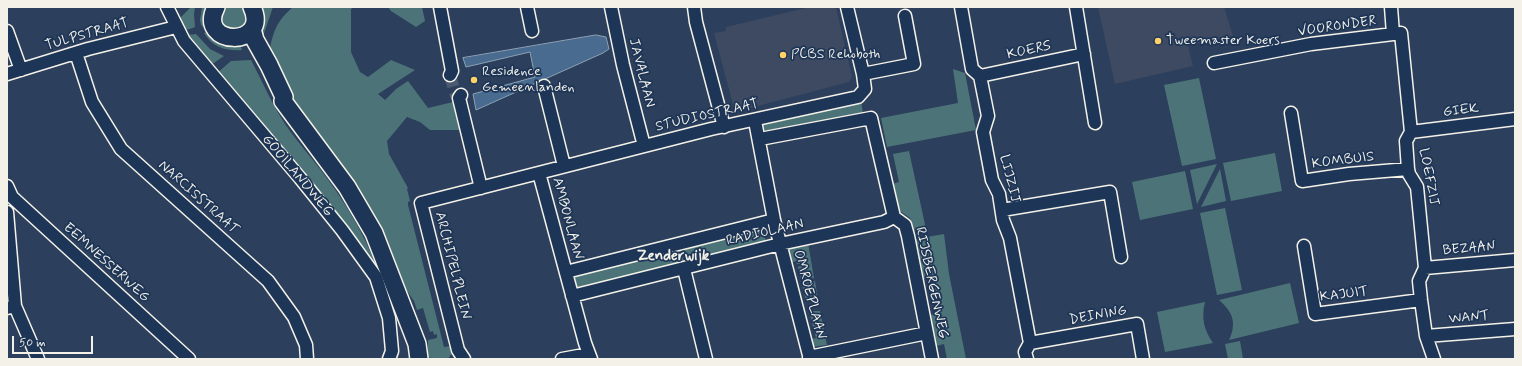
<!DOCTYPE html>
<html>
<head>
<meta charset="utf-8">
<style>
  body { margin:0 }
  #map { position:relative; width:1522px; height:366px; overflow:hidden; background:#2c3f5c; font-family:Mynerve,sans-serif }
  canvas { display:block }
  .frame { position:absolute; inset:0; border:8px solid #f4f1e8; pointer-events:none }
  .scale { position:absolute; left:12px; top:336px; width:81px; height:18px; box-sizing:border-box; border:2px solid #f4f1e8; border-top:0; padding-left:5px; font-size:12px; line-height:14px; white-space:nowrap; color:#f4f1e8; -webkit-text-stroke:3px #1d3557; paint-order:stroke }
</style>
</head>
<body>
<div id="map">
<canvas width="1522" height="366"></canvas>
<div class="frame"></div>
<div class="scale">50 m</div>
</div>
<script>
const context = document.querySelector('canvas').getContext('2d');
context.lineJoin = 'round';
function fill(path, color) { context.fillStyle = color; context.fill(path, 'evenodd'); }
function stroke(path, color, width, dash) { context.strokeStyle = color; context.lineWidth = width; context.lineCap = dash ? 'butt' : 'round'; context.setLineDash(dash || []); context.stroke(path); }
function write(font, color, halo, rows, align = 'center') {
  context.font = font + ' Mynerve,sans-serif'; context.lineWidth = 3.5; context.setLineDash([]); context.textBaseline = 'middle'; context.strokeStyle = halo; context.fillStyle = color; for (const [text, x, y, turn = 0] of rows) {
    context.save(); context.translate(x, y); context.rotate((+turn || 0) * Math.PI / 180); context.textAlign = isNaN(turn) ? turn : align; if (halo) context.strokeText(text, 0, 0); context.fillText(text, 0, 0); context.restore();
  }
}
fill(new Path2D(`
  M810,7H836L852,77L849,82L735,112L714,33L726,31V27Z
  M1098,7H1224L1233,36L1188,46L1193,66L1115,84Z`), '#3e4a62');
fill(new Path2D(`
  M191,7H195L194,14L195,27L190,29L183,30L178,20Z
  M202,7H206L209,12L210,25L203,27L201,25L200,20Z
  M226,7H242C246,11 247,13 246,18C244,42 208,25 226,7Z
  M263,7H273L262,39L260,32L263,25Z
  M293,7H355L351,9V52L360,72L368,77L391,60L415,70L378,94L385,100L396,89L408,81L428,108L453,102L460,130H430L420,122L407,117L387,141L389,154L408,188L407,189L410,201L408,202V205L444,347L452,346L454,350L448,359H434L428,357V340L437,338V334L434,335L433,331L430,332L423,308L417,310L414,301L398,278L362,197L294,100L265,51L270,48C274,29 278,20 293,7Z
  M388,7H422L425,21L416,27L391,11Z
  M212,31L239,43L242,50C226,51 213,48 204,33Z
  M196,34L210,49L224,56L211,65L188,38V35Z
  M251,60C262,81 272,104 285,124C298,143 313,159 326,177C350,209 369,243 382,281L216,74L231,61Z
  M953,69L965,73L976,130L887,147L881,118L958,103Z
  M1199,78L1216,159L1182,166L1164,85Z
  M861,101L863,113L768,132L763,129V125L766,124Z
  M909,151L926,229L915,231L910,218L897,209L892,184L899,182L893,154Z
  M1275,153L1282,191L1231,201L1223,163Z
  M1217,164L1197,204L1190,170Z
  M1220,169L1226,201L1201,207Z
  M1185,171L1193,209L1140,220L1132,182Z
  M1225,208L1242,290L1217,295L1200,213Z
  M762,227L766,241L687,261L683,247Z
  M944,234L949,274L966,359H947L944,344L936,346L930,315L938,313L932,277L924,279L916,239Z
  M808,243L814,278L801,280L798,267L800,266V264H797L796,261L790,263L786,248Z
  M680,248L684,262L579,291L576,290L574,285V276Z
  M815,281L818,300L806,301L802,284Z
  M1290,283L1299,323L1229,340C1237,323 1233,312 1219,300Z
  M1205,302C1201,318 1204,330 1213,343L1165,352L1157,312Z
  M809,311H820L827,345L812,347L809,340L816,338Z
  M1240,341L1243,359H1228L1225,344Z`), '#4c7478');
const water = new Path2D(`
  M596,35L606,37L609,49L603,53L476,110L473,94L535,77L530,52L466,67L463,58Z`);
fill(water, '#486b8f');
stroke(water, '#8da1b3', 1);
stroke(new Path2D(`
  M450,75L456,96`), '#4a5a71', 12, [12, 6]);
const street = new Path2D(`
  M167,7L184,41L300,178L342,230L376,277L389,318L392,351L389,359
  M440,7L452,71L450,75
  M527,7L532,31
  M611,7L623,65L644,146
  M694,7L696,22L724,127
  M847,7L863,74L914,64L905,16
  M961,7L972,69L980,76L988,116L983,132L992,180L999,194L1003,220L1010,238L1030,343L1025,352L1027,359
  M1076,7L1095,123
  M1391,7L1393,34L1401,33L1411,132L1406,141L1408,169L1409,174L1417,187L1425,268L1419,281L1421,300L1426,336L1434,359
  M7,31L21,70
  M76,53L92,102L121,149L268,281L294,317L306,345L307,359
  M1214,63L1311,44L1393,34
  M7,74L88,49L176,27
  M980,76L1084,54
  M544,86L564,166
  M461,95L459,98L481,188
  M1291,113L1302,181L1349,174L1408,169
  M755,121L774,220L810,359
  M1411,132L1515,119
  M760,139L871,118L894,217L905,225L908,236L932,359
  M539,173L585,343L591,359
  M7,186L12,197L189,359
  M1002,210L1110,192L1121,257
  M7,212L15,306L7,308
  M1304,246L1315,314L1421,300
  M1425,268L1515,260
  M684,269L706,359
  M566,272L774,220
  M572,296L780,244L884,222L894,217
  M15,306L38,359
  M1426,336L1515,329
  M1030,343L1137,324L1143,359
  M809,357L927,333
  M464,359L458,350L421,203L711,129L858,97L865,89L863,74
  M562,359L589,354`);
const secondary = new Path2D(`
  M216,7C196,47 271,48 252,7
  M252,29L255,40L269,65L284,97L283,101L347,187L374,233L417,344L419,359`);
stroke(street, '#f4f1e8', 15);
stroke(secondary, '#f4f1e8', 20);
stroke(street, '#1d3557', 12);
stroke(secondary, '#1d3557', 17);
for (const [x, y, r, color] of [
  [1158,41,4,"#ffd166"],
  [783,55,4,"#ffd166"],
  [474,80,4,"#ffd166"]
]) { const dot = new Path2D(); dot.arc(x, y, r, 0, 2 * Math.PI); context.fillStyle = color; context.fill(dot); stroke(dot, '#1d3557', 1.5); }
write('14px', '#f4f1e8', '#1d3557', [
  ["VOORONDER",1337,27,-8],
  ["TULPSTRAAT",87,35,-16],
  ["KOERS",1029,51,-12],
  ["JAVALAAN",641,73,76],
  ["GIEK",1461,111,-7],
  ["STUDIOSTRAAT",707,116,-13],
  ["KOMBUIS",1343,161,-7],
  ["GOOILANDWEG",297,176,50],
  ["LOEFZIJ",1428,177,79],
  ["LIJZIJ",1009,179,76],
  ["NARCISSTRAAT",198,198,42],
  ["AMBONLAAN",567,219,75],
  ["RADIOLAAN",765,233,-13],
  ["BEZAAN",1469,249,-5],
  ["EEMNESSERWEG",106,263,42],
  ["ARCHIPELPLEIN",452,266,76],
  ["RIJSBERGENWEG",931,283,78],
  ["OMROEPLAAN",809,295,75],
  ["KAJUIT",1344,295,-7],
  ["DEINING",1098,316,-10],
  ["WANT",1469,318,-5]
]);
write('14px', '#f4f1e8', '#1d3557', [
  ["Tweemaster Koers",1166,41],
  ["PCBS Rehoboth",791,55],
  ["Residence",482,72],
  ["Gemeenlanden",482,88]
], 'left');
write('bold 15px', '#f4f1e8', '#1d3557', [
  ["Zenderwijk",673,257]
]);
</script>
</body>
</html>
